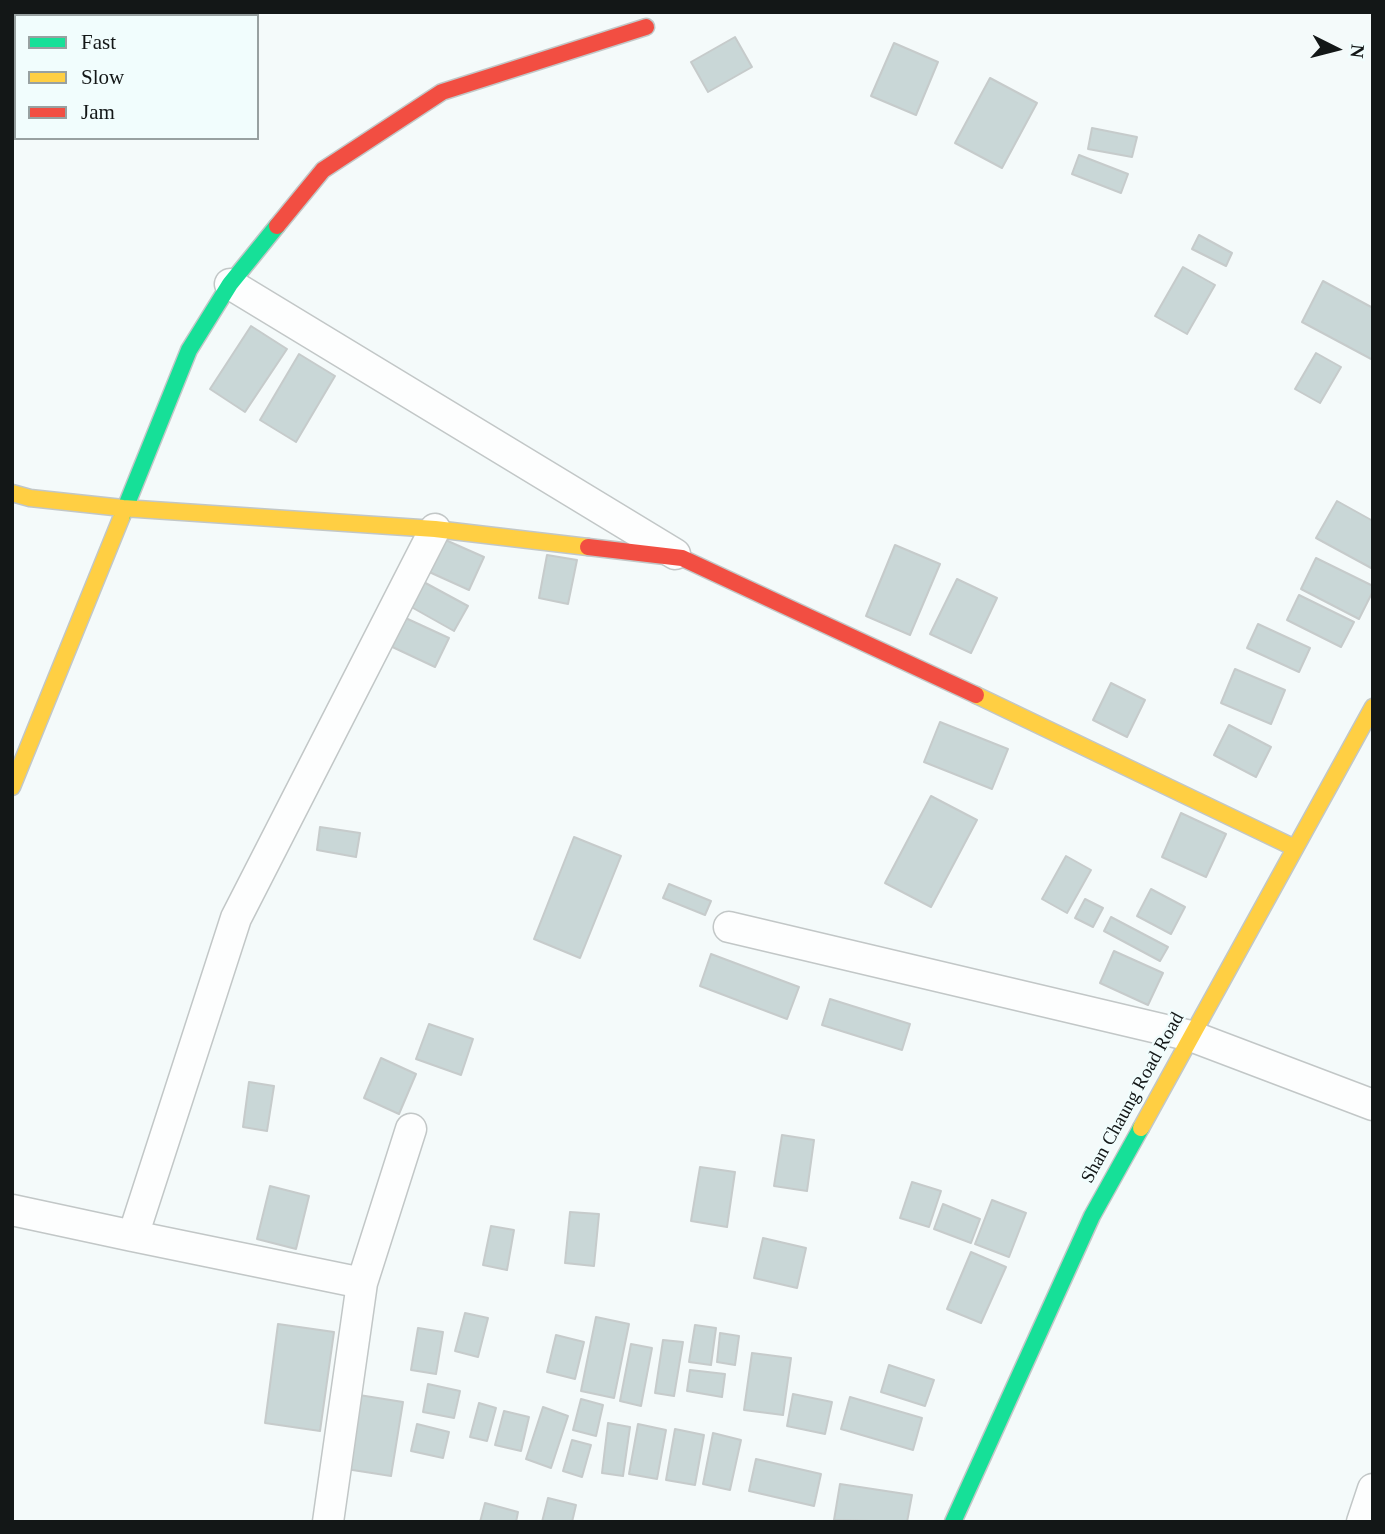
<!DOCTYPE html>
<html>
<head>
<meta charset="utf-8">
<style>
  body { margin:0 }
  #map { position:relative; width:1385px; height:1534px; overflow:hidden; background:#f4fafa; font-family:"Times New Roman",serif }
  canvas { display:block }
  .frame { position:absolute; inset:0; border:14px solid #131717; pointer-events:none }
  .legend { position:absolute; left:14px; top:14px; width:245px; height:126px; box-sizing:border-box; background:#f1fdfd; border:2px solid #98a1a1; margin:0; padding:9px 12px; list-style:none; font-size:21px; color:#131717 }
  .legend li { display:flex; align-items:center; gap:14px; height:35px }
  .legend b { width:35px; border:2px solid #98a1a1 }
  .north { position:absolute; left:1301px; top:14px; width:70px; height:70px; -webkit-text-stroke:5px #f1fdfd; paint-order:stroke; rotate:96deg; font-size:19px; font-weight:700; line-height:28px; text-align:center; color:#131717 }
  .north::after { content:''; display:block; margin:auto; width:24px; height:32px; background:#131717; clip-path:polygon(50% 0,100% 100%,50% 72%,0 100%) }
</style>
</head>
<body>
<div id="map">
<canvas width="1385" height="1534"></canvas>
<div class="frame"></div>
<ul class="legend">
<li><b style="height:9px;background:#16e098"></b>Fast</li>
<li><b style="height:9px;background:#ffcf43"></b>Slow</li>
<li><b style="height:9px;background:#f24e42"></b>Jam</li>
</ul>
<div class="north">N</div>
</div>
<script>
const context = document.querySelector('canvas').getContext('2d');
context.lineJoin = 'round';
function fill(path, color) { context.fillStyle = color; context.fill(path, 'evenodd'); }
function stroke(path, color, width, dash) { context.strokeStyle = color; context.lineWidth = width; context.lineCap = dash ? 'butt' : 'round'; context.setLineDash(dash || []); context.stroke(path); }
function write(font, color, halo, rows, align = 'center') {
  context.font = font + ' "Times New Roman",serif'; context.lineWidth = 5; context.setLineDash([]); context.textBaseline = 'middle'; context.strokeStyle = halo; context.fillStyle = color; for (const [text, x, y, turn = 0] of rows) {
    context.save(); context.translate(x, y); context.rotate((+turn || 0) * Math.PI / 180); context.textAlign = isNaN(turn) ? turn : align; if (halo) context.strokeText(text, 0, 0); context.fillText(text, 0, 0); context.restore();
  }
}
const building = new Path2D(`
  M735,37L752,67L708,92L691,62Z
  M894,43L938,62L916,115L871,96Z
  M990,78L1037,103L1002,168L955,143Z
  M1092,128L1137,137L1132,157L1088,149Z
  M1079,155L1128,174L1121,193L1072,174Z
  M1199,235L1232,253L1226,266L1192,249Z
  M1183,267L1215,285L1187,334L1155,316Z
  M1323,281L1373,308V360L1302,322Z
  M251,326L287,349L245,412L210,389Z
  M1316,353L1341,367L1320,403L1295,389Z
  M299,354L335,376L296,442L260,420Z
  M1337,501L1373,521V569L1316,538Z
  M441,538L484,557L469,590L427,571Z
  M895,545L940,564L910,635L866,616Z
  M547,555L577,560L568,604L539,598Z
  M1316,558L1373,586V591L1359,619L1301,589Z
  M957,579L997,598L971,653L930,634Z
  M420,580L468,606L454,631L406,604Z
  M1299,595L1354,622L1341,647L1287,620Z
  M399,615L449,638L435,667L386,644Z
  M1258,624L1310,648L1299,672L1247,648Z
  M1235,669L1285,690L1271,724L1221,703Z
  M1111,683L1145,700L1127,737L1093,720Z
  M940,722L1008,749L992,789L924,762Z
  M1229,725L1271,747L1256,777L1214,755Z
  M931,796L977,820L931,907L885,883Z
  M1181,813L1226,834L1206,877L1162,857Z
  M320,827L360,833L356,857L317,850Z
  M574,837L621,856L580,958L534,939Z
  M1066,856L1091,870L1067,913L1042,899Z
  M669,884L711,901L705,915L663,898Z
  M1151,889L1185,907L1171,934L1137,916Z
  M1085,899L1103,908L1093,927L1075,918Z
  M1111,917L1168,947L1160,961L1104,931Z
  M1114,951L1163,973L1148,1005L1100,983Z
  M711,954L799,987L787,1019L700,986Z
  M830,999L910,1024L902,1050L822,1025Z
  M429,1024L473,1039L461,1075L416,1059Z
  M381,1058L416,1074L399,1114L364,1098Z
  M249,1082L274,1086L267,1131L243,1127Z
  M782,1135L814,1140L807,1191L774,1186Z
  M700,1167L735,1172L727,1227L691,1221Z
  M912,1182L941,1191L929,1227L900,1218Z
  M270,1186L309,1196L296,1249L257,1239Z
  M992,1200L1026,1213L1009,1257L975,1244Z
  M943,1204L980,1219L971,1243L934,1229Z
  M570,1212L599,1214L594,1266L565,1263Z
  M491,1226L514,1230L507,1270L483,1265Z
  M763,1238L806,1248L797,1288L754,1278Z
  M971,1252L1006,1267L981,1323L947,1309Z
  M465,1313L488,1318L478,1357L455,1351Z
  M596,1317L629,1324L614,1398L581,1391Z
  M278,1324L334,1332L320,1431L265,1423Z
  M695,1325L716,1328L711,1365L689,1362Z
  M418,1328L443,1332L436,1374L411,1370Z
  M720,1333L739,1336L735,1365L717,1362Z
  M556,1335L584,1342L575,1379L547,1372Z
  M663,1340L683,1342L674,1396L655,1393Z
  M631,1344L652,1348L641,1406L620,1401Z
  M752,1353L791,1358L783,1415L744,1410Z
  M889,1365L934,1380L925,1406L881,1392Z
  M690,1370L725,1374L722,1397L687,1391Z
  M428,1384L460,1391L454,1418L423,1412Z
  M793,1394L832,1402L825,1434L787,1426Z
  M359,1395L403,1402L391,1476L346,1469Z
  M850,1397L922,1418L913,1450L841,1429Z
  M581,1399L603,1405L596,1436L573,1430Z
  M479,1403L496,1408L487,1441L470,1437Z
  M543,1407L568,1416L551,1468L526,1459Z
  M504,1411L529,1417L521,1451L495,1445Z
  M608,1423L630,1427L623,1476L602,1473Z
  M417,1424L449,1432L443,1458L411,1451Z
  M638,1424L666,1430L657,1479L629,1474Z
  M675,1429L704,1435L695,1485L666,1480Z
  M713,1433L741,1440L730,1490L703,1484Z
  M572,1440L591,1445L582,1477L563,1471Z
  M756,1459L821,1474L814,1506L749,1491Z
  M840,1484L912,1495L907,1522L834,1520Z
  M548,1498L576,1505L572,1522H542Z
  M485,1503L518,1512L516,1522H480Z`);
fill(building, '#c9d7d7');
stroke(building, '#c6cbcb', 2);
const street = new Path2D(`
  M230,284L675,554
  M729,927L1191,1036L1373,1105
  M12,1210L133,1236L236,918L435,529
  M133,1236L362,1283
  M328,1522L362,1283L411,1129
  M1362,1522L1373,1489`);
const fast = new Path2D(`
  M122,516L189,350L230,284L277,226
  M953,1522L1092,1216L1141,1128`);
const slow = new Path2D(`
  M12,493L30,498L123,508L435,529L588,547
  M976,695L1295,848
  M12,787L122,516
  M1141,1128L1373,707`);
const jam = new Path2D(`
  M277,226L323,170L442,92L646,27
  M588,547L682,558L976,695`);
stroke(street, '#c2c7c7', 33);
stroke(fast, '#c2c7c7', 19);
stroke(slow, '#c2c7c7', 19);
stroke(jam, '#c2c7c7', 19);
stroke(street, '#fdfefe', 30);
stroke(fast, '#16e098', 16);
stroke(slow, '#ffcf43', 16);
stroke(jam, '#f24e42', 16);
write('19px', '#131717', '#f1fdfd', [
  ["Shan Chaung Road Road",1133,1098,-61]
]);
</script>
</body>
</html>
